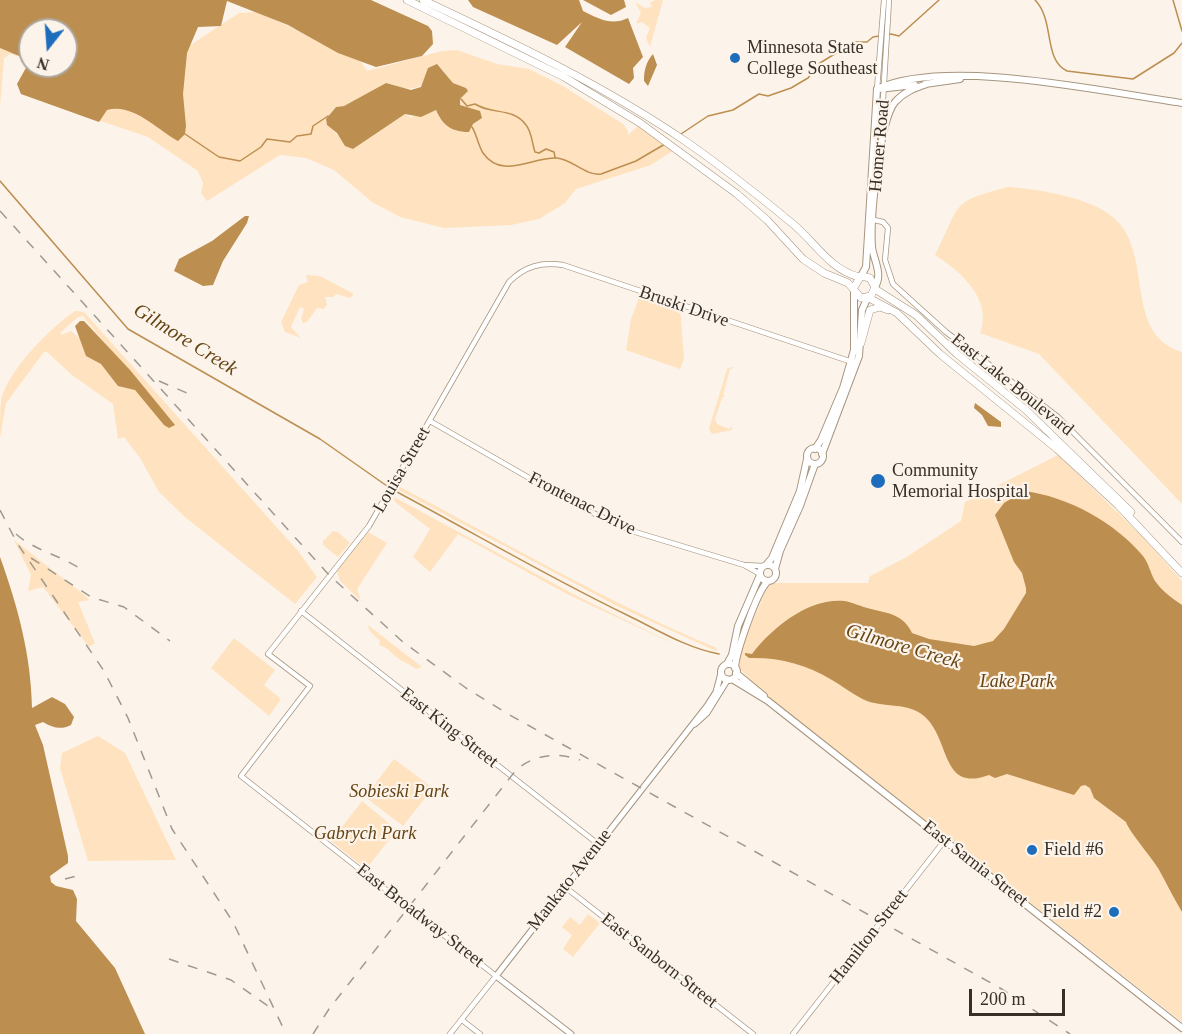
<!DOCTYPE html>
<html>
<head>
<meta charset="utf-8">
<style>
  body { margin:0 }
  #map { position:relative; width:1182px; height:1034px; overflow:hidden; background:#fcf4eb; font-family:"Times New Roman",serif }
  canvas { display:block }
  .north { position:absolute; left:18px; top:18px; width:60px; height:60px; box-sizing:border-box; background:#fcf4eb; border:2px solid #ada69c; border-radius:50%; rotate:197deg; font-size:16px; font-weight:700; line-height:24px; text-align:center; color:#373026 }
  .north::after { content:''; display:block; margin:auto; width:21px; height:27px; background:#1e6dbc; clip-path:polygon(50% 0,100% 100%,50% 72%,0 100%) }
  .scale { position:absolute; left:969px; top:989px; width:96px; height:27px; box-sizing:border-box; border:3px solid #373026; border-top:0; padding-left:8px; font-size:18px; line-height:21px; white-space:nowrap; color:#373026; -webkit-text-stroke:4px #fcf4eb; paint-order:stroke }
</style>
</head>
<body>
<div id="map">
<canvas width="1182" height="1034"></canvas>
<div class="north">N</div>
<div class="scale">200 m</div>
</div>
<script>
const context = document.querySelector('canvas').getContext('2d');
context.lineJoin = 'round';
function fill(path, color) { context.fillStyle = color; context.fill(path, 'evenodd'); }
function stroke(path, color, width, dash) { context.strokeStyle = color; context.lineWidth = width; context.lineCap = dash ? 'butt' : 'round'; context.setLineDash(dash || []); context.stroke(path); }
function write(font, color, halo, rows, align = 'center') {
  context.font = font + ' "Times New Roman",serif'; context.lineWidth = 4.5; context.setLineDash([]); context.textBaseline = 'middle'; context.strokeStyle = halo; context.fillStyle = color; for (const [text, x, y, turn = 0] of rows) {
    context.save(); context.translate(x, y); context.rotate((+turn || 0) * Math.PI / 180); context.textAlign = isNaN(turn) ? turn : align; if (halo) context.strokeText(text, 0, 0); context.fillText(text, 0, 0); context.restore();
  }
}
fill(new Path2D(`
  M0,0L183,50L239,13L258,12L359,59L367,71L442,51L457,50L497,64L529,69L563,86L623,124L628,131V135L638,126L674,150L651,165L576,189L565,203L539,219L511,225L444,228L400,217L372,202L334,170L306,158L280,155L207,201L201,193L203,183L198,171L148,137L21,94L17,84L27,66L24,58L10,54L4,58L0,107ZM30,30H66V66H30ZM442,69L453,83L466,88L468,91L460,99V105L473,109L482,118L473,124L469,132C452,132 443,126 436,110L411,117L405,114L353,149C342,142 337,133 327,124L326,119L335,107L344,106L386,83C415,94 420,88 442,69Z
  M655,0H663L650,47L646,38L650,28L642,22L636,24L641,13L635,2L645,8L652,7L650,3Z
  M1008,187C1039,189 1098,198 1119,223C1152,261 1125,335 1182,352V504L1039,354L980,333C993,299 960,271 935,255C961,205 948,202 1008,187Z
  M306,275L320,276L354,294L350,298L336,294L333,297H325L327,305L324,309L317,308L307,322L303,323L301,319L304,309L300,307L291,327L301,338L285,332L281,322L299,285L308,282Z
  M640,295L680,307L684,359L680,369L626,350L631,319Z
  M75,311L84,312L298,551L317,577L295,604L186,518L159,492L140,458L124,437L118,439L113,404L72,375L47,352H44L6,403L0,438C0,426 0,412 1,400C9,369 49,329 75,311ZM84,316L85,319L143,389L71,331L61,335V332L78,317Z
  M731,367L734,368L730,369L723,395L725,396L722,398L715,419L717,424L729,429L732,426V430L712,434L709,429L727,369Z
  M1058,455L1142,536L1182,581V1022L762,692L739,668L741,648L769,583H868L870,576L905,558L961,521L965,502Z
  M400,487C505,542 608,603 717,648L716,651L617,606L397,489Z
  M394,497L577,596L680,647L567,594L458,534L430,572L413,557L430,529L395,502Z
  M333,531L338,532L350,543L338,557L323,545V541Z
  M368,532L387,543L357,589L361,601L340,581L337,571Z
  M14,540L87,597L89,600L78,602L95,643L89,647L43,587L28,591L31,575Z
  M368,625L422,667L416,669C410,664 405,663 399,659C391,654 390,648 379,645L380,641L369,630Z
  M234,638L275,670L264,685L281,699L269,716L211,668Z
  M98,736L125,753L176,860L88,861L60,768L62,753Z
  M394,759L433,788L403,826L365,797Z
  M362,801L397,830L366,869L331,841Z
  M588,914L600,923L573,957L563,949L572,935L562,927L570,917L580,925Z`), '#ffe2bf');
fill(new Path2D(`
  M0,0H371L428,26L432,31L433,44L422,56L376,67L338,53L288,25L227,1L221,26L198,27L187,53L183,94L186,126L185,134L178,141C157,130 134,103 107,110L99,122L21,94L17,84L27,66L24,58L0,48ZM30,30H66V66H30Z
  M468,0H579L583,11C599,19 612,26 628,18L643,57L633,68L634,78L629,84L565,47L582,22L557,45L473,7Z
  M583,0H624L626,7L611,15Z
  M653,54L657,65L648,86L644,81C644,70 646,62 653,54Z
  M437,64L453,83L466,88L468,91L460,99V105L480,111L482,118L473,124L469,132C452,132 443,126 436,110L421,117L405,114L353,149L345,146L337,133L327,125L326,119L336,107L344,106L386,83L411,90L421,87L428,68Z
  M245,216H249L247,223L223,261L213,285L203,286L174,271L179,259L212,241Z
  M80,321H84L130,370L175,425L169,428L164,425L135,390L118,386L101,364L86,356L75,326Z
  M975,403L1001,422V427L988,426L982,415L974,408Z
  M1024,491C1067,496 1116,523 1143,556C1149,564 1150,572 1155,581C1161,590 1173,599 1182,605V912C1173,897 1166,882 1158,868C1152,858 1128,830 1126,822L1094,798L1090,788L1085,785L1081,786L1074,795L1007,774L995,778L989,775C940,793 951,739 924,716C907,702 887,708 867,701C855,696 844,687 832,680C806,664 778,657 749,658L745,655V653L752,654C772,628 808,598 844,601C853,602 861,607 871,609C888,613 904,615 912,633L929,639L974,646L993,641L1004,629L1026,593V588L1022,573L1014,562L995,515L1004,503Z
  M0,557C18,607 31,655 32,708L52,697L65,704L74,717L71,725C61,730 53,728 43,722L35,725L43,745L68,856V863L50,876L51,882L56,886L73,890L77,899L76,921L115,968L145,1034H0Z`), '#bc8e50');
stroke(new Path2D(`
  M1035,0C1055,20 1043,60 1067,71L1133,79L1174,53L1182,43
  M1173,0L1182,31
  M461,99L467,106L475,104C492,115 513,107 526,125C532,132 532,144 535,152L539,153L546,149L554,152L555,157
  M472,127C477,135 478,145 483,153C502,180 531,157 557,158C572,159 585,176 601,174L636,161L665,144
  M185,134L219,157L240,161L261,147L267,139L290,142L297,136L311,134L313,126L328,116
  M681,134L708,116L733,110L759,94L768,96L791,88L808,78L820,63L854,42H867L873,37L891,34L899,36L939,0
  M0,181L128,329L320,439L387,486
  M397,492C474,533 548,577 627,615C656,629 686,648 719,654`), '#bc8e50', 1.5);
const tertiary = new Path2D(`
  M877,89L884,0
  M881,133L889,0
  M874,220L883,222L888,228L885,260L893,284L946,332L1058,417L1182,542
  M430,421L578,506L632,531L744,565L763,566
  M744,565L760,574
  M301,611L598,844
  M565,887L753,1034
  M462,1020L480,1034
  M450,1034L496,976L241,776L310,686L268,654L369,526L509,282C525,266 541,262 563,265L852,362
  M793,1034L945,840`);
const secondary = new Path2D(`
  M695,724L707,713L728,679
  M571,1034L496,976L707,706L716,692L721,673`);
const primary = new Path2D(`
  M925,84L960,79
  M877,89C947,57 1104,92 1182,103
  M878,89L915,85
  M861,276L866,267L877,89
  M875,287C883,274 874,261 872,247C870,219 879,122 895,102C904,92 915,88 927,84
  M807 456a8 8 0 1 1 16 0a8 8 0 1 1-16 0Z
  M815,449L821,440L843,388L854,350V292
  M822,454L859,356L862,310L867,299
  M766,565L772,558L800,491L807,459
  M760 573a8 8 0 1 1 16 0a8 8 0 1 1-16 0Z
  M775,569L780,551L800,506L815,464
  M727,664L732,655L738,626L760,575
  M721 672a8 8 0 1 1 16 0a8 8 0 1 1-16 0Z
  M735,668C736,652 757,591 768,581
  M736,673L764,696
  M732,679L768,701L1182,1028`);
const trunk = new Path2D(`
  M407,0L564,77L640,123L737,194L767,220L803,259L824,273L848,283L861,298L871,296L875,287L870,278L861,276L853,289
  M423,0C514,43 605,86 688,143C724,168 759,196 793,224C815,242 829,269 859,277
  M875,289L916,315L957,354L1026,410L1131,512
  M869,298L897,313L940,354L1057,449L1118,505L1182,573
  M861,343L870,310L880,307L888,310`);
stroke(tertiary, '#a7957f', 6);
stroke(secondary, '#a7957f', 7);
stroke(primary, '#a7957f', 8);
stroke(trunk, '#a7957f', 8);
stroke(tertiary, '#fff', 4.5);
stroke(secondary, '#fff', 5);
stroke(primary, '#fff', 6);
stroke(trunk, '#fff', 7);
stroke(new Path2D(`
  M0,211L329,575L403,642L466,688L508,714L1000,988L1070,1034
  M159,381L194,396
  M0,510L17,543L104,671L128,718L172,829L233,922L286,1034
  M16,534C35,551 61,555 82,570
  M31,558L91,597L124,607L170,641
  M65,879L80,875
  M169,959L231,980L271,1008
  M313,1034L329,1009L516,770C535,754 557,752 580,760`), '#a0998f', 1.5, [10, 10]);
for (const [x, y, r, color] of [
  [735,58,6,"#1e6dbc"],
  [878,481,8,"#1e6dbc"],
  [1032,850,6,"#1e6dbc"],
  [1114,912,6,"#1e6dbc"]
]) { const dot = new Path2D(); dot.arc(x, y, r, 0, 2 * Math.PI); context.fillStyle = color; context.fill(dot); stroke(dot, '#fcf4eb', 2); }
write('18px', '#373026', '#fcf4eb', [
  ["Minnesota State",747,48],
  ["College Southeast",747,69],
  ["Community",892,471],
  ["Memorial Hospital",892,492],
  ["Field #6",1044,850],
  ["Field #2",1102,912,"right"]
], 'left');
write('18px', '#373026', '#fcf4eb', [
  ["Homer Road",880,146,-85],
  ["Bruski Drive",684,307,19],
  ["East Lake Boulevard",1012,385,39],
  ["Louisa Street",402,470,-60],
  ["Frontenac Drive",582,504,27],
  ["East King Street",449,728,38],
  ["East Sarnia Street",975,864,38],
  ["Mankato Avenue",570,880,-52],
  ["East Broadway Street",420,916,38],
  ["Hamilton Street",869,937,-52],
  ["East Sanborn Street",659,961,38]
]);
write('italic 18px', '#644414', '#fcf4eb', [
  ["Lake Park",1017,682],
  ["Sobieski Park",399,792],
  ["Gabrych Park",365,834]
]);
write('italic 20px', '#664515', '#fcf4eb', [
  ["Gilmore Creek",185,340,32],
  ["Gilmore Creek",903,647,16]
]);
</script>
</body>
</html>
